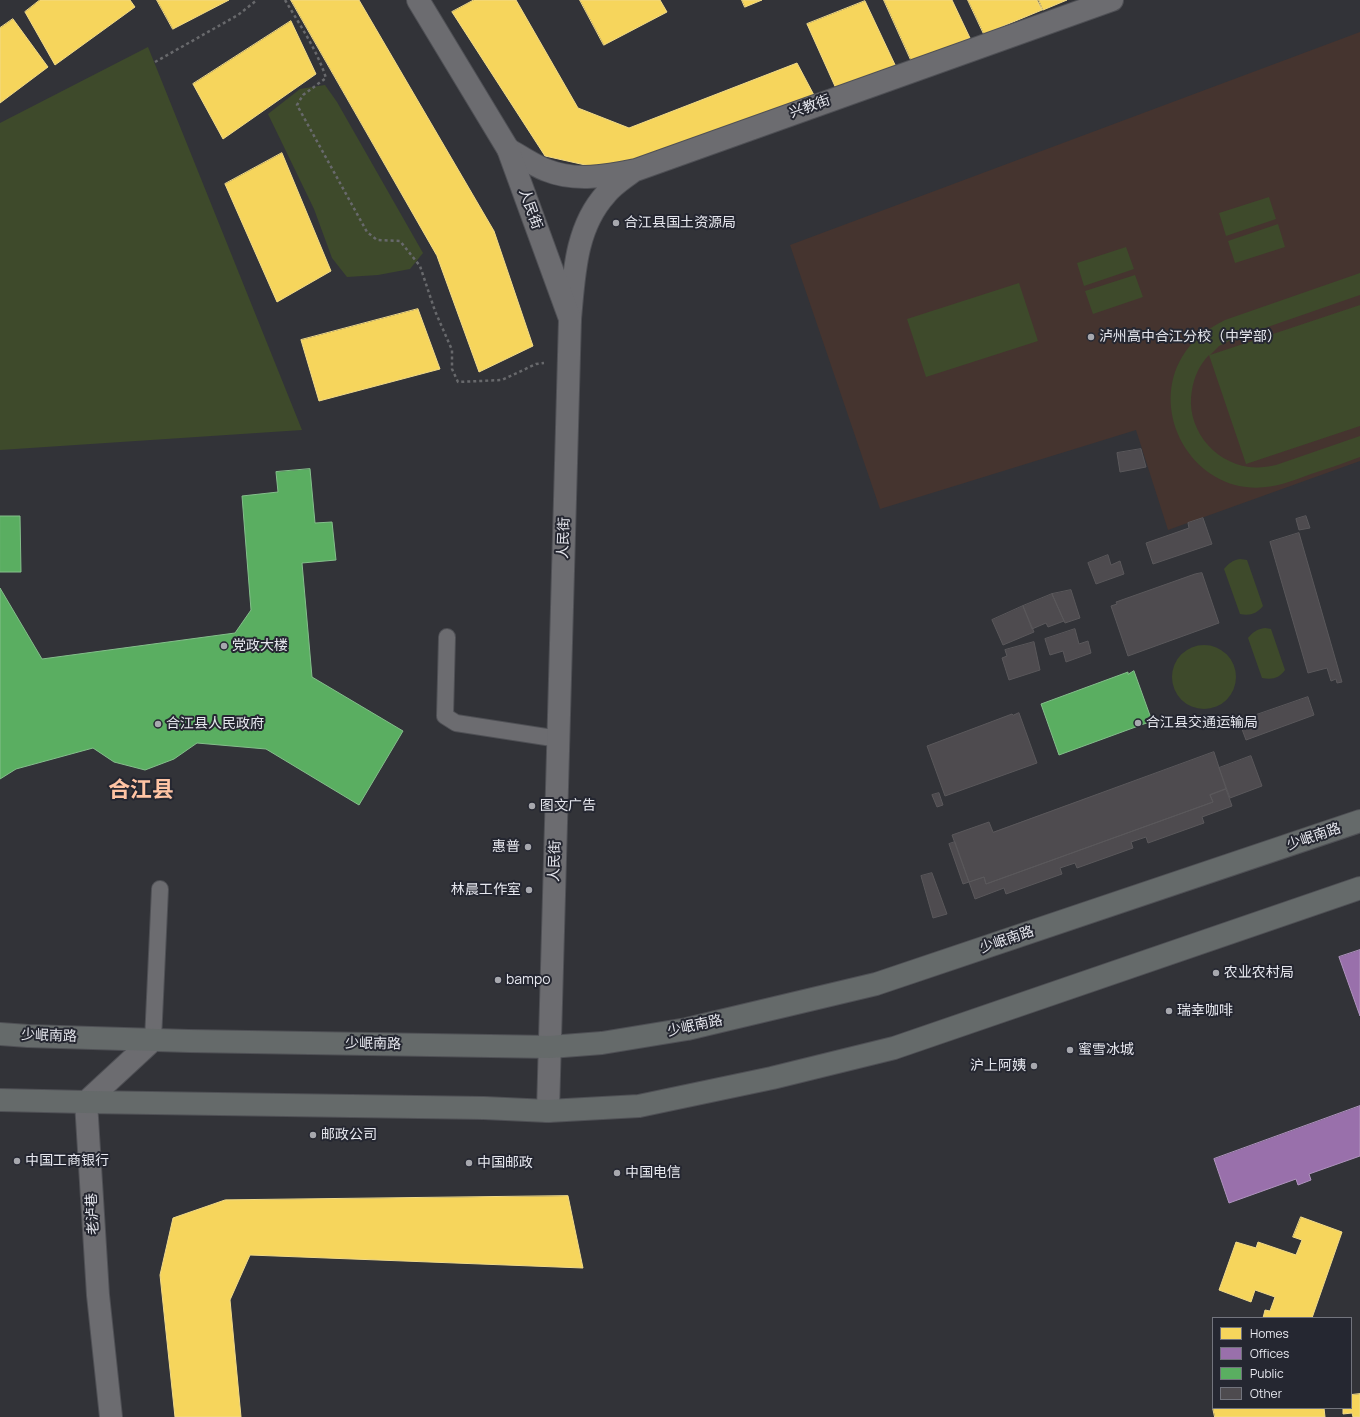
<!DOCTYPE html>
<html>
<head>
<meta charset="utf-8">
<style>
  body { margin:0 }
  #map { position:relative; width:1360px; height:1417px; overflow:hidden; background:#323338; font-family:Manrope,sans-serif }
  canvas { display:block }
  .legend { position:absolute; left:1212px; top:1317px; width:140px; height:92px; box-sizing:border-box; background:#252731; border:1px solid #72747d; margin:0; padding:5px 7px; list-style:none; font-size:12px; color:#e6e7ee }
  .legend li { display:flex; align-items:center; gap:8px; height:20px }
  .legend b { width:20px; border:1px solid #72747d }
</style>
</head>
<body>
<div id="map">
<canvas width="1360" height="1417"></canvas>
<ul class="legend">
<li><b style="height:11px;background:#f6d55c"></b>Homes</li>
<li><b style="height:11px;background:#9970ab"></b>Offices</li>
<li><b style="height:11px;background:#5aae61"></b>Public</li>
<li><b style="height:11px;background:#4e4b4f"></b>Other</li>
</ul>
</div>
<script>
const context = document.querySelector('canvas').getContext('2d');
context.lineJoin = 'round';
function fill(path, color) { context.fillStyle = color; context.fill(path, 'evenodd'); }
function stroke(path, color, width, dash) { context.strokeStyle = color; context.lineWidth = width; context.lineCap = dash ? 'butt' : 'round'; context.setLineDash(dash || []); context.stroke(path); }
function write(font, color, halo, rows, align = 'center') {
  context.font = font + ' Manrope,"Noto Sans SC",sans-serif'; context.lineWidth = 4; context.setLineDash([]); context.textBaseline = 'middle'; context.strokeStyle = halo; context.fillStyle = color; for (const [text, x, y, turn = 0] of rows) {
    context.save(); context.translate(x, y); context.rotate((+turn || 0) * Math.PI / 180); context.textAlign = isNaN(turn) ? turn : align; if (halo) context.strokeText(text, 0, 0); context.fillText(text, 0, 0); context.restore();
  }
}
fill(new Path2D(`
  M1360,32V461L1168,530L1136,430L880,509L790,245Z`), '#45342f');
fill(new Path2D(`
  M148,47L302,430L0,450V123Z
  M325,85L337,102L423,253L410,269L378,275L347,277L332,258L314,209L268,114L300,89Z
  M1269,197L1276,219L1226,236L1219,213Z
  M1278,224L1285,247L1235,263L1228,241Z
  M1126,247L1134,269L1084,286L1077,263Z
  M1360,273V295L1233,339L1219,346L1210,355L1360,305V426L1246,464L1209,355C1200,364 1194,377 1192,390C1185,426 1212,462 1249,467C1258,468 1267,467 1276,465L1360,436V457C1344,463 1327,469 1311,474C1290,482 1269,490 1246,487C1187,480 1151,409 1182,357C1192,340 1207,329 1225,320Z
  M1135,275L1143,297L1093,314L1085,291Z
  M1019,283L1038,341L926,377L907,319Z
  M1240,559L1247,560L1263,606C1256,614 1250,616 1240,614L1224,569C1229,563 1233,560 1240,559Z
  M1265,628L1271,629L1285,670C1279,678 1273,680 1262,678L1248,638C1253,632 1257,629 1265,628Z
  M1172 677a32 32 0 1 1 64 0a32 32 0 1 1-64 0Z`), '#3e4a2b');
const homes = new Path2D(`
  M40,0H130L135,7L55,65L25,12Z
  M157,0H229L173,29Z
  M291,0H359L494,231L533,346L479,372L437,256Z
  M474,0H516L578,108L629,128L797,63L815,97L621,173L545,156L452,12Z
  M580,0H660L667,12L604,45Z
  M742,0H762L745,7Z
  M884,0H952L970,38L912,62Z
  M968,0H1037L1042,10L984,34Z
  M1039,0H1067L1043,10Z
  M865,1L897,69L838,93L807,24Z
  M13,19L48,67L0,103V28Z
  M291,21L316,74L223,139L193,84Z
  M282,153L331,271L277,302L225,184Z
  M418,309L440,369L319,401L301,340Z
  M568,1196L583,1268L250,1255L230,1300L241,1417H175L160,1275L173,1218L225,1200Z
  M1301,1217L1342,1232L1312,1318H1263L1265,1310L1270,1311L1275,1297L1255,1290L1251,1302L1219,1290L1236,1242L1256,1248L1258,1242L1296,1255L1302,1240L1293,1237Z
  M1360,1394V1417H1353L1352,1413L1343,1414V1408H1351V1395Z
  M1213,1408H1324L1325,1417H1215Z`);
fill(homes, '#f6d55c');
stroke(homes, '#f1da88', 1);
const offices = new Path2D(`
  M1360,950V1016L1339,957Z
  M1360,1106V1156L1309,1174L1311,1180L1298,1185L1296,1179L1229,1203L1214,1159Z`);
fill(offices, '#9970ab');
stroke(offices, '#b094bf', 1);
const public = new Path2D(`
  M310,469L315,523L332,522L336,560L302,563L312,677L403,731L359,805L266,749L197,743L174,759L145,770L114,762L93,748L16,769L0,779V588L42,659L235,633L251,610L242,496L278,492L276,472Z
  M0,516H20L21,572H0Z
  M1134,671L1152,721L1059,755L1041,704L1128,672V674Z`);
fill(public, '#5aae61');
stroke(public, '#84bf8b', 1);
const building = new Path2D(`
  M1141,449L1146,467L1120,472L1117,453Z
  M1306,516L1310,528L1299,530L1296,519Z
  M1203,518L1212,544L1153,564L1146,543L1189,528L1188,523Z
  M1299,533L1342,682L1337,683L1336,679L1331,681L1327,668L1308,673L1270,542Z
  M1108,555L1111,565L1120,561L1124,574L1096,584L1088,563Z
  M1202,573L1219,623L1128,656L1111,606L1117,604L1116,602L1195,574Z
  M1071,590L1080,618L1065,623L1052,594Z
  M1052,594L1064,621L1048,627L1046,623L1032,629L1023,606Z
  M1023,606L1034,632L1003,645L992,620Z
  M1075,629L1079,644L1088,641L1091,653L1066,662L1063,651L1050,655L1045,639Z
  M1034,642L1040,670L1009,680L1002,658L1007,656L1005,650Z
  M1308,697L1314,715L1246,740L1239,721Z
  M1019,713L1037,763L945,796L927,746L1012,714L1013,715Z
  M1214,752L1226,789L1210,795L1213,802L986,884L984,877L969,882L952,835L989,822L993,832Z
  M1251,756L1262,786L1230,798L1219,768Z
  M1226,789L1232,806L1202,817L1204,823L1148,843L1146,837L1131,842L1133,848L1077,868L1075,863L1060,868L1062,874L1006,894L1004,888L975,899L969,882L984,877L986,884L1213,802L1210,795Z
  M939,793L943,805L937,807L932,795Z
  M955,842L969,882L963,884L949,844Z
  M932,873L947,914L933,918L921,876Z`);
fill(building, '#4e4b4f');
stroke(building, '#5a585b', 1);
const service = new Path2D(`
  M447,637L445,716L456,723L559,739
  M153,1040L160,889`);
const minor = new Path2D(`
  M508,149C520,156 533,165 546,170C575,182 607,176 636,170L1112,0
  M570,319C574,276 575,228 606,194C613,185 623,179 632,172`);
const tertiary = new Path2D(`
  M418,0L508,149L570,319L548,1111
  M111,1417L98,1295L86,1102L153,1040`);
const primary = new Path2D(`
  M0,1034L28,1036L189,1041L550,1047L602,1043L687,1029L876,984L1360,821
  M0,1100L86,1102L484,1108L548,1111L639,1106L772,1078L894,1048L1360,888`);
stroke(service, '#4f5055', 18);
stroke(minor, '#4f5055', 24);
stroke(tertiary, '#4f5055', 24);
stroke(primary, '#4f5055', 24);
stroke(new Path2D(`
  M285,0C300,25 317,50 326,78L303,95L297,105L367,232L377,240L400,241L420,266L435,311L452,350V369L458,382L502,380L536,364L544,363
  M155,62L238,15L257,0`), '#68696c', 2.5, [3, 3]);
stroke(service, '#6c6c70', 16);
stroke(minor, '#6c6c70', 22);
stroke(tertiary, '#6c6c70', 22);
stroke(primary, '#656a6a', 22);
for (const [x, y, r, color] of [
  [616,223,4,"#a7a8ae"],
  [1091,337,4,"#a7a8ae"],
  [224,646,4,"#a7a8ae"],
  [1138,723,4,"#a7a8ae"],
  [158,724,4,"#a7a8ae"],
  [532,806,4,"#a7a8ae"],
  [528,847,4,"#a7a8ae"],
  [529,890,4,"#a7a8ae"],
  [1216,973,4,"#a7a8ae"],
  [498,980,4,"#a7a8ae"],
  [1169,1011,4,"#a7a8ae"],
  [1070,1050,4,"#a7a8ae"],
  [1034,1066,4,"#a7a8ae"],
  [313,1135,4,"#a7a8ae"],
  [17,1161,4,"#a7a8ae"],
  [469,1163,4,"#a7a8ae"],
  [617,1173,4,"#a7a8ae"]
]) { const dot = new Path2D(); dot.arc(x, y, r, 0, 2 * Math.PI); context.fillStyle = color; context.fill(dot); stroke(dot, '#252731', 1.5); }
write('14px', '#e6e7ee', '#252731', [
  ["兴教街",810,107,-20],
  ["人民街",530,209,70],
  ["人民街",564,538,-88],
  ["少岷南路",1314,837,-19],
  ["人民街",555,861,-88],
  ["少岷南路",1007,940,-19],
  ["少岷南路",695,1026,-12],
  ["少岷南路",49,1036,2],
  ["少岷南路",373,1044,1],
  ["老泸巷",93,1214,-93]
]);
write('14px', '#e6e7ee', '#252731', [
  ["合江县国土资源局",624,223],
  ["泸州高中合江分校（中学部）",1099,337],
  ["党政大楼",232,646],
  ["合江县交通运输局",1146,723],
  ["合江县人民政府",166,724],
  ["图文广告",540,806],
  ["惠普",520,847,"right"],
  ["林晨工作室",521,890,"right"],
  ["农业农村局",1224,973],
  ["bampo",506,980],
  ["瑞幸咖啡",1177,1011],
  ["蜜雪冰城",1078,1050],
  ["沪上阿姨",1026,1066,"right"],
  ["邮政公司",321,1135],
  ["中国工商银行",25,1161],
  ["中国邮政",477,1163],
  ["中国电信",625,1173]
], 'left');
write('bold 22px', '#ffc4a4', '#252731', [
  ["合江县",141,791]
]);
</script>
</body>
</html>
